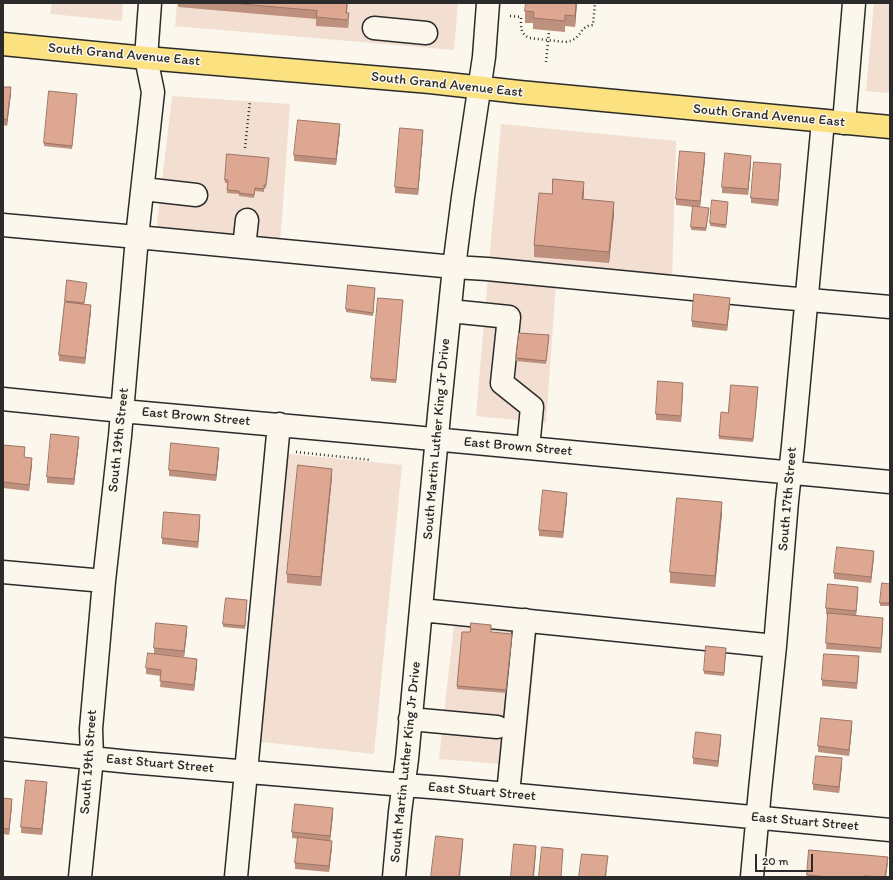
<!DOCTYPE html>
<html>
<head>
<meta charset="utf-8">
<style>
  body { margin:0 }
  #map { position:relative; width:893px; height:880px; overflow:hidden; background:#fbf7ec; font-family:Itim,sans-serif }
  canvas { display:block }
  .frame { position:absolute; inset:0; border:4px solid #2b2b2b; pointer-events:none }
  .scale { position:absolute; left:755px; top:854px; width:58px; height:18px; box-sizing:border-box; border:2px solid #2b2b2b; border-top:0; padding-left:5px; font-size:12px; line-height:14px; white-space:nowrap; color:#2b2b2b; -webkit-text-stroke:3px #fbf7ec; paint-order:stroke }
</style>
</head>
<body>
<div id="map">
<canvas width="893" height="880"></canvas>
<div class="frame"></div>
<div class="scale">20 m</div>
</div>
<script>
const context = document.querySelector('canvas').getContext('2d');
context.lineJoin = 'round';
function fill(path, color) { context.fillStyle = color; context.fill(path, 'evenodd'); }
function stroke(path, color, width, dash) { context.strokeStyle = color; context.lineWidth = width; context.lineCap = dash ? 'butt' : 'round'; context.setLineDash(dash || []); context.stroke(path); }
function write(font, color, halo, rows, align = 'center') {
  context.font = font + ' Itim,sans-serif'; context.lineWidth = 3; context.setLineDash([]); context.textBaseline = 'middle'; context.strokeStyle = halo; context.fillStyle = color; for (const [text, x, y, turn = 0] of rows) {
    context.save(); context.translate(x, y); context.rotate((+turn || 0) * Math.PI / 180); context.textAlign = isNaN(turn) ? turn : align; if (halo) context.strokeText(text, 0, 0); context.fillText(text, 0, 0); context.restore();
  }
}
fill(new Path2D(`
  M52,3H123L122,21L50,14Z
  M177,3H458L454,50L175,26Z
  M874,3H890V93L866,91Z
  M172,96L290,104L280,246L156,232Z
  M501,124L676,141L672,282L557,270L546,423L476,416Z
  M280,453L402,465L374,754L252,741Z
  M455,616L538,624L524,766L439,759Z`), '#f2dfd1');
const minor = new Path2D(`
  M374,28L426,33
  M844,123L854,3
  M143,189L196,195
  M3,225L137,237L454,267L487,269L775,297L890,307
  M244,247L247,220
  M450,311L509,317L502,383L532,407L528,448
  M3,399L122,411L401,436L890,482
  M3,572L104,581
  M421,610L775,646
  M410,719L497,727
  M3,749L130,762L404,785L443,788L890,830
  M508,794L525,620
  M80,877L92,758L91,729L104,581L120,436L137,237L153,92L146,58L150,3
  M236,877L279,424
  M394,877L400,812L407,759L439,415L454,267L463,197L484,57L488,3
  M752,877L760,790L775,646L787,501L793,446L823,121`);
const major = new Path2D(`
  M3,44L146,58L430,82L519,92L890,127`);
stroke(minor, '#2b2b2b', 25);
stroke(major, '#2b2b2b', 25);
stroke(new Path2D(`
  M510,16L521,17C521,27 520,33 529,38L565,42C583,40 578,26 593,25L595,3
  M546,62L549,31
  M245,148L250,101
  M296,452L371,460`), '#2b2b2b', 2.5, [1, 3]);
stroke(minor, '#fbf7ec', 22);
stroke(major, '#fbe180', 22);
fill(new Path2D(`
  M178,3H348L347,13L349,22L348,28L316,26V19L178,7Z
  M577,3L575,27L565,26V32L533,29V23H525V11Z
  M3,87L11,93L7,126L3,125Z
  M77,97L72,149L44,146V143Z
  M340,130L336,165L294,161V155Z
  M423,136L418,195L395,193V187Z
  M705,159L700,207L709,211L706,231L691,230L693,207L676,205V199Z
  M269,161L266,188H264V192L255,191L254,198L239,196V194L227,193L228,183H225V180Z
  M751,162L748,195L722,193V187Z
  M781,170L778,206L751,203V198Z
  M584,193L583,199L614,214L609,263L534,257V245L552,194Z
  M728,205L726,228L710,226V223Z
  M67,280L87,286L84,304L91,311L85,364L59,361V355Z
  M375,291L373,316L346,312V309Z
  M403,300L396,383L371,381V378Z
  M730,304L727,331L692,327V321Z
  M549,338L546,364L516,361V358Z
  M683,389L681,422L656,420V414Z
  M758,390L753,442L719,439V436L728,413Z
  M79,442L74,485L47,483V477Z
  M3,445L25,453L24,457L32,464L29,491L3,488Z
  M219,454L216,481L169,476V470Z
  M332,477L321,586L287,583V574Z
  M567,499L563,538L539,536V530Z
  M722,513L715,587L670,583V572Z
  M200,521L198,548L162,544V538Z
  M874,556L871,583L834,579V573Z
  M890,584V606H880V603Z
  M858,593L856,615L883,624L881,653L826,649L828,614H826V608Z
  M247,603L245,629L223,627V624Z
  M187,632L184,657L157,654L197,665L194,691L160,687L161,676L146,674V668L154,654V648Z
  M470,632H491L512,637L506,693L457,689V686Z
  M726,651L724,676L704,674V671Z
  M859,662L857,689L822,686V680Z
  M852,727L849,756L818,752V746Z
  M721,741L718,767L693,764V758Z
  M842,764L839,793L813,790V784Z
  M47,788L42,835L21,833V827Z
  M3,798L12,805L9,835L3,834Z
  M333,814L330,841L332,847L329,872L295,869V863L298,839L292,838V832Z
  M809,850L888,863L886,877H807Z`), '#be907e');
fill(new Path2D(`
  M576,3H577L575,27V16Z
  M11,87V93L7,126V120Z
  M340,124V130L336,165V159Z
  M423,130V136L418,195V189Z
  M705,153V159L700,207V201Z
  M751,156V162L748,195V189Z
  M781,164V170L778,206V200Z
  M584,182V193L582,211V199Z
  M614,202V214L609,263V252Z
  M730,298V304L727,331V325Z
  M91,305V311L85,364V358Z
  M683,383V389L681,422V416Z
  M79,437V442L74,485V479Z
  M219,448V454L216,481V475Z
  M32,458V464L29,491V485Z
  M332,469V477L321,586V577Z
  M567,493V499L563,538V532Z
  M722,502V513L715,587V576Z
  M200,515V521L198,548V542Z
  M874,551V556L871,583V577Z
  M858,587V593L856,616V611Z
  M883,618V624L881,653V648Z
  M187,626V632L184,657V651Z
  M197,659V665L194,691V685Z
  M852,721V727L849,756V750Z
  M721,735V741L718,767V761Z
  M842,758V764L839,793V787Z
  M47,782V788L42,835V829Z
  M12,799V805L9,835V829Z
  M333,808V814L330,842V836Z
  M463,839V845L460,877H459Z
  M332,841V847L329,872V866Z
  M536,846V852L534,877H533Z
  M608,856L606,877H605Z
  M888,857L886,877H885Z`), '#9b7566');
const building = new Path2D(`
  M230,3H347L346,13H349L348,20L316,17L317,11Z
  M526,3H576L575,16L565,15V21L533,18L534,12L525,11Z
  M3,87H11L7,120L3,119Z
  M49,91L77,94L72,146L44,143Z
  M298,120L340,124L336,159L294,155Z
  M400,128L423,130L418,189L395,187Z
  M680,151L705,153L700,201L676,199Z
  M725,153L751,156L748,189L722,187Z
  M227,154L269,158L266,185H264V189L255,188L254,195L239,193V191L227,190L228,180H225Z
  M754,162L781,164L778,200L751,198Z
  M553,179L584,182L582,199L614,202L609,252L534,245L539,193L552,194Z
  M712,200L728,202L726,225L710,223Z
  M693,206L709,208L706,228L691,227Z
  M67,280L87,283L84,303L65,301Z
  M348,285L375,288L373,313L346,309Z
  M694,294L730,298L727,325L692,321Z
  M378,298L403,300L396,380L371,378Z
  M65,302L91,305L85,358L59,355Z
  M519,333L549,335L546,361L516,358Z
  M658,381L683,383L681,416L656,414Z
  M731,385L758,387L753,439L719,436L721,412L728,413Z
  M51,434L79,437L74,479L47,477Z
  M171,443L219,448L216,475L169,470Z
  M3,445L25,447L24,457L32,458L29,485L3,482Z
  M298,465L332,469L321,577L287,574Z
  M543,490L567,493L563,532L539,530Z
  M677,498L722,502L715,576L670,572Z
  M164,512L200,515L198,542L162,538Z
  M837,547L874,551L871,577L834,573Z
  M882,583L890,584V603H880Z
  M828,584L858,587L856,611L826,608Z
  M226,598L247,600L245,626L223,624Z
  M828,613L883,618L881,648L826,643Z
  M156,623L187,626L184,651L154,648Z
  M471,623L491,625V632L512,634L506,690L457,686L462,632H470Z
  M706,646L726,648L724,673L704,671Z
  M148,653L197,659L194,685L160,681L161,670L146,668Z
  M824,654L859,656L857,683L822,680Z
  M821,718L852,721L849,750L818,746Z
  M696,732L721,735L718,761L693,758Z
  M816,756L842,758L839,787L813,784Z
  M26,780L47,782L42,829L21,827Z
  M3,798L12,799L9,829L3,828Z
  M295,804L333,808L330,836L292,832Z
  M436,836L463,839L459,877H431Z
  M298,837L332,841L329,866L295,863Z
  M514,844L536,846L533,877H511Z
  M542,847L563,849L561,877H539Z
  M809,850L888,857L885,877L864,876V877H828L807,875Z
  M582,854L608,856L605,877H579Z`);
fill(building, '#dda792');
stroke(building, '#9b7566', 1);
write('14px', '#2b2b2b', '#fbf7ec', [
  ["South Grand Avenue East",124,55,5],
  ["South Grand Avenue East",447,85,6],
  ["South Grand Avenue East",769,116,5],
  ["East Brown Street",196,417,5],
  ["South Martin Luther King Jr Drive",437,439,-85],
  ["South 19th Street",119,440,-84],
  ["East Brown Street",518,447,5],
  ["South 17th Street",788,499,-85],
  ["South 19th Street",89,762,-86],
  ["South Martin Luther King Jr Drive",406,762,-84],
  ["East Stuart Street",160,764,5],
  ["East Stuart Street",482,792,5],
  ["East Stuart Street",805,822,5]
]);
</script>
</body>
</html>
